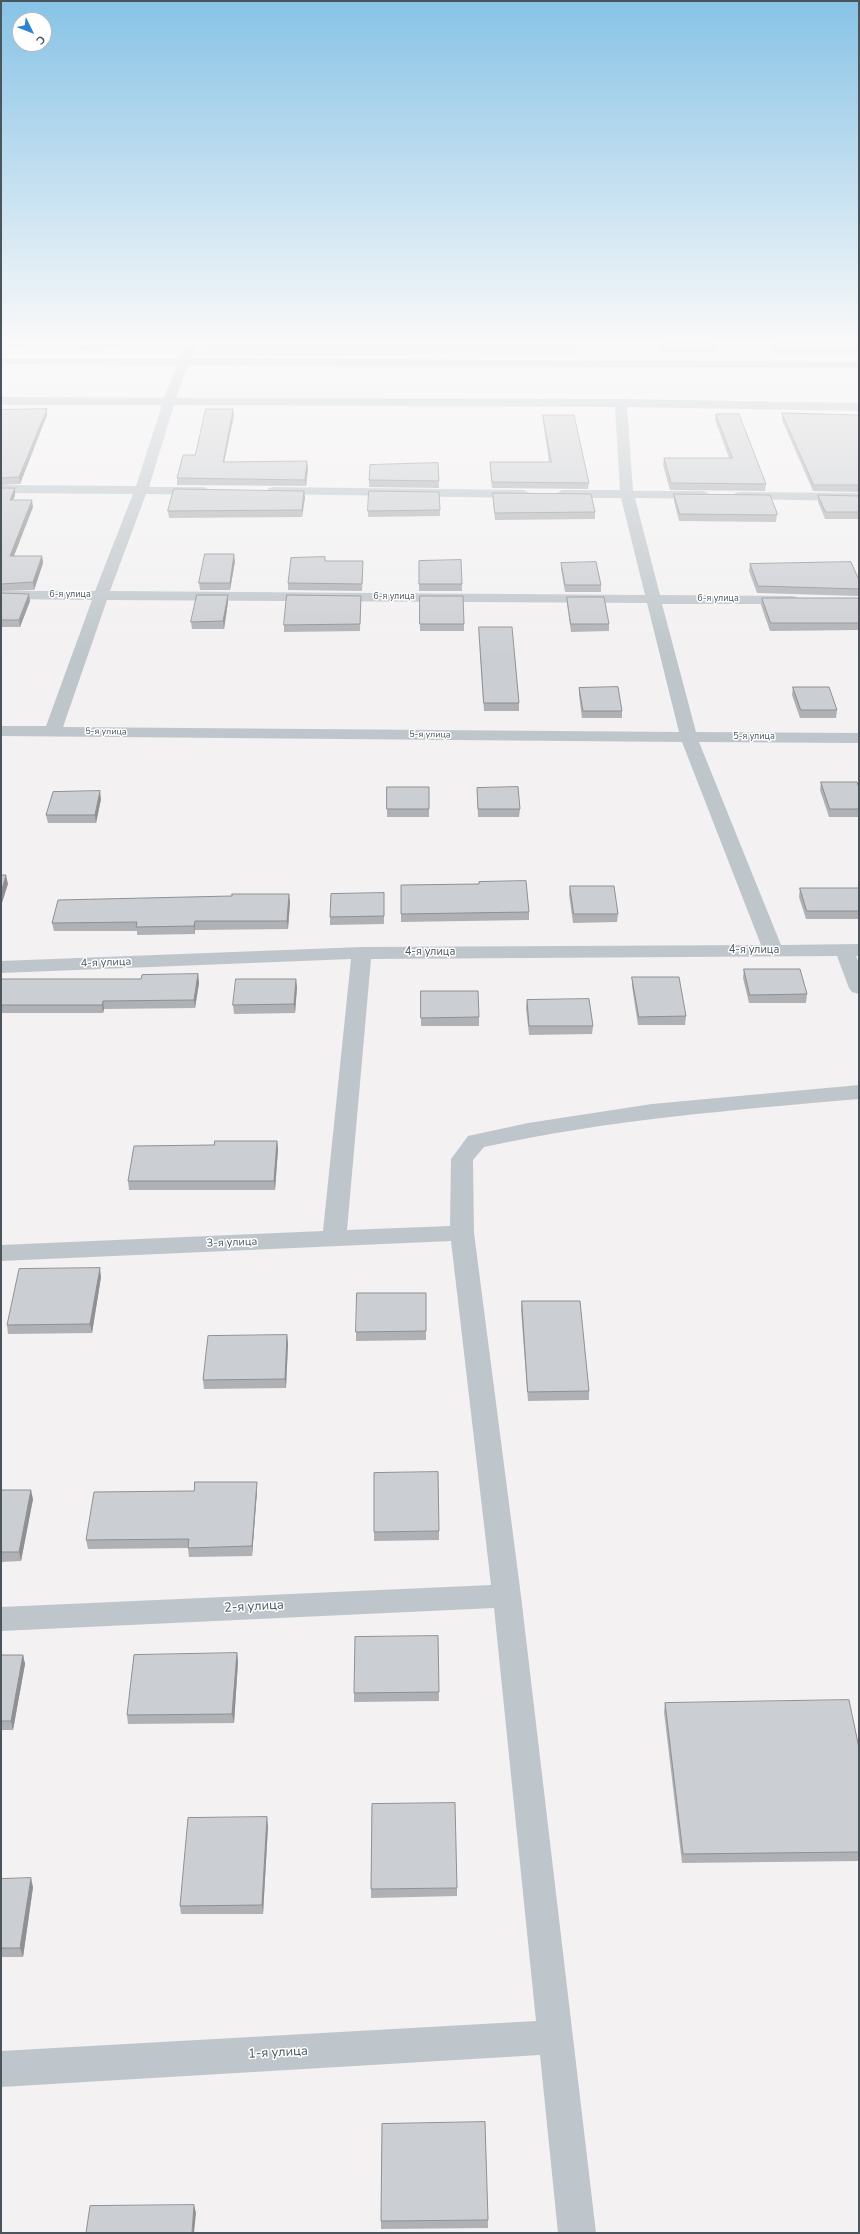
<!DOCTYPE html>
<html>
<head>
<meta charset="utf-8">
<style>
  body { margin:0 }
  #map { position:relative; width:860px; height:2234px; overflow:hidden; background:#f3f1f1; font-family:"Nunito Sans",sans-serif }
  canvas { display:block }
  .frame { position:absolute; inset:0; border:2px solid #4a555c; pointer-events:none }
  .north { position:absolute; left:12px; top:12px; width:40px; height:40px; box-sizing:border-box; background:#fff; border:1px solid #b7bbbe; border-radius:50%; rotate:133deg; font-size:11px; font-weight:700; line-height:16px; text-align:center; color:#4a555c }
  .north::after { content:''; display:block; margin:auto; width:14px; height:18px; background:#2d84d0; clip-path:polygon(50% 0,100% 100%,50% 72%,0 100%) }
</style>
</head>
<body>
<div id="map">
<canvas width="860" height="2234"></canvas>
<div class="frame"></div>
<div class="north">С</div>
</div>
<script>
const context = document.querySelector('canvas').getContext('2d');
context.lineJoin = 'round';
function fill(path, color) { context.fillStyle = color; context.fill(path, 'evenodd'); }
function stroke(path, color, width, dash) { context.strokeStyle = color; context.lineWidth = width; context.lineCap = dash ? 'butt' : 'round'; context.setLineDash(dash || []); context.stroke(path); }
function write(font, color, halo, rows, align = 'center') {
  context.font = font + ' "Nunito Sans",sans-serif'; context.lineWidth = 3; context.setLineDash([]); context.textBaseline = 'middle'; context.strokeStyle = halo; context.fillStyle = color; for (const [text, x, y, turn = 0] of rows) {
    context.save(); context.translate(x, y); context.rotate((+turn || 0) * Math.PI / 180); context.textAlign = isNaN(turn) ? turn : align; if (halo) context.strokeText(text, 0, 0); context.fillText(text, 0, 0); context.restore();
  }
}
fill(new Path2D(`
  M206,344H577L579,354H203Z`), '#e3e2e2');
fill(new Path2D(`
  M185,344H197L191,358L859,362V368L188,365L176,398L621,399L859,403V411L627,407L633,491H704L711,495L704,499L635,498L660,595L792,596L797,597L799,600L797,603L792,604H662L696,732L859,733V743L699,742L781,945L859,944V956H856L859,963V994L852,992L849,988L837,956L371,959L347,1230L450,1226L451,1159L468,1136L528,1123L652,1104L859,1085V1099C733,1110 607,1120 484,1147L473,1160L474,1233L521,1596L596,2233H558L540,2055L1,2087V2051L536,2021L494,1608L1,1631V1607L491,1585L451,1241L1,1261V1245L323,1231L351,959L1,973V961L362,947L761,945L682,742L1,736V726H46L92,600L1,599V591H95L133,494L1,493V485L136,486L162,405H1V397L164,398L177,365L1,364V358H180ZM174,405L615,407L620,490H562L555,494L562,498H621L645,595L110,591L146,494L204,495L211,491L204,487H149ZM107,600L647,603L679,732L63,727Z
  M274,487L524,490L531,494L524,498L269,494L267,491L269,488Z
  M740,492L859,493V501L735,499L733,496L735,493Z`), '#bec6cb');
fill(new Path2D(`
  M1,344H26L25,348H1Z
  M78,344H129L128,347L79,350Z
  M658,344H715L716,346V352H661Z
  M769,344H859V353H773Z
  M47,409V415L20,484L1,485V410Z
  M782,413L859,415V492L813,491L782,420Z
  M716,414L766,484L765,491L670,490L663,465L664,458H729L715,420Z
  M234,415L224,462L308,468L306,486L177,485V478L195,455Z
  M543,415L589,483L588,489L492,488L490,469V462H549L543,422Z
  M438,463L439,488L369,487V480Z
  M1,488H15V495L13,500L33,507L14,556H42L43,563L34,590L1,591Z
  M439,492L440,516L368,517V511Z
  M493,493L595,512V519L495,520L493,499Z
  M674,494L777,513L776,522L679,521L674,501Z
  M818,495L859,496V519H825L818,502Z
  M305,497L302,517L169,518L168,511Z
  M325,557V561L363,568L362,591L288,590V583Z
  M235,561L230,590H200L199,583Z
  M419,561L462,584V591H419Z
  M561,563L601,585V592H565L561,569Z
  M750,564L859,580V596L757,593L749,571Z
  M1,593L29,594L30,601L20,627H1Z
  M228,595V602L224,629H192L191,622Z
  M361,596L360,631L284,632V625Z
  M420,596L464,624V631H420Z
  M567,597L609,624V631L571,632L567,604Z
  M762,598H859V630L770,631L761,605Z
  M479,627L519,703V711H484L479,634Z
  M793,687L837,710L836,718H800L792,695Z
  M579,688L622,711V718H582L579,695Z
  M821,782L859,788V817H829L820,790Z
  M387,787H429V817H387Z
  M477,788L520,809L519,817H478Z
  M101,799L96,823H48L46,815Z
  M479,884L529,912V920L401,922V914Z
  M570,886L618,914L617,922L573,923L569,894Z
  M800,888H859V919H806L799,897Z
  M384,893V924L330,925V917Z
  M290,902L288,929L195,930V934L137,935V931H54L52,923Z
  M744,969L807,994L806,1003H749L743,978Z
  M198,974L199,983L195,1008L104,1009L103,1013H1V979H141Z
  M632,977L686,1016L685,1025H638L632,986Z
  M297,987L295,1013L234,1014L233,1005Z
  M421,991L479,1017V1026H421Z
  M527,1000L593,1026L592,1034L529,1035L526,1008Z
  M277,1141L278,1149L275,1190H129L128,1181L214,1145Z
  M101,1277L92,1333L8,1334L7,1325Z
  M426,1293V1340L356,1341V1332Z
  M522,1301L589,1391V1400L528,1401L521,1310Z
  M287,1335L288,1344L286,1388L204,1389L203,1380Z
  M1,1490L33,1499L21,1561L1,1562Z
  M257,1491L252,1556L189,1557L188,1548L88,1549L86,1540Z
  M439,1531V1540L374,1541V1532Z
  M438,1636L439,1701L354,1702V1693Z
  M237,1653L238,1662L234,1723L128,1724L127,1715Z
  M1,1655H23L25,1664L13,1730H1Z
  M665,1703L859,1748V1861L682,1863L664,1712Z
  M268,1826L263,1914H181L180,1906Z
  M1,1879L33,1887L23,1957H1Z
  M457,1888V1896L371,1898V1889Z
  M488,2220V2228L381,2229V2221Z`), '#afb1b5');
fill(new Path2D(`
  M47,409V415L20,484L19,477Z
  M233,409L234,415L223,468V462Z
  M307,461L308,468L306,486L305,480Z
  M15,488V495L11,507L10,500Z
  M304,491L305,497L302,517V510Z
  M32,500L33,507L11,563L10,556Z
  M234,554L235,561L230,590V583Z
  M42,556L43,563L34,590L33,582Z
  M29,594L30,601L20,627L19,620Z
  M228,595V602L224,629L223,621Z
  M100,791L101,799L96,823L95,815Z
  M6,875L8,884L1,906V893Z
  M289,894L290,902L288,929L287,921Z
  M195,921V934L194,926Z
  M198,974L199,983L195,1008L194,1000Z
  M296,979L297,987L295,1013L294,1004Z
  M103,1001L104,1009L103,1013L102,1005Z
  M277,1141L278,1149L275,1190L274,1181Z
  M100,1268L101,1277L92,1333L90,1324Z
  M287,1335L288,1344L286,1388L285,1379Z
  M257,1482V1491L252,1556V1546Z
  M31,1490L33,1499L21,1561L19,1552Z
  M237,1653L238,1662L234,1723L232,1714Z
  M23,1655L25,1664L13,1730L11,1721Z
  M267,1817L268,1826L263,1914L262,1905Z
  M31,1878L33,1887L23,1957L20,1948Z
  M194,2205L196,2213L194,2233H192Z`), '#8e9093');
const building = new Path2D(`
  M660,344H715L716,346H661Z
  M772,344H859V347H773Z
  M47,409L19,477L1,478V410Z
  M206,409H233L223,462L307,461L305,480L177,478L183,455H195Z
  M782,413L859,415V485H814Z
  M716,414H739L766,484L671,483L664,458H732Z
  M543,415H574L589,483L492,482L490,462H551Z
  M438,463L439,481L369,480L370,465Z
  M1,488H15L10,500H32L10,556H42L33,582L1,584Z
  M174,489L304,491L302,510L168,511Z
  M369,491L439,492L440,510L368,511Z
  M493,493L591,494L595,512L495,513Z
  M674,494L770,495L777,513V515L680,514Z
  M818,495L859,496V512H826Z
  M205,554H234L230,583H199Z
  M325,557V561H363L362,584L288,583L291,558Z
  M461,560L462,584H419V561Z
  M596,562L601,585H565L561,563Z
  M851,562L859,580V589L758,586L750,564Z
  M1,593L29,594L19,620H1Z
  M197,595H228L223,621L191,622Z
  M287,595L361,596L360,624L284,625Z
  M420,596H463L464,624H420Z
  M567,597H604L609,624H571Z
  M762,598H859V623H771Z
  M479,627H512L519,703H484Z
  M618,687L622,711H583L579,688Z
  M793,687H829L837,710H801Z
  M821,782H857L859,788V809H830Z
  M387,787H429V809H387Z
  M518,787L520,809H478L477,788Z
  M100,791L95,815H46L53,792Z
  M1,875H6L1,893Z
  M526,881L529,912L401,914V885L479,884V882Z
  M570,886H614L618,914H574Z
  M800,888H859V911H807Z
  M384,893V916L330,917L331,894Z
  M232,894H289L287,921H195L194,926L136,927L137,922L52,923L58,900L232,896Z
  M744,969H800L807,994L750,995Z
  M198,974L194,1000L103,1001L102,1005H1V979H141L142,975Z
  M632,977H679L686,1016L639,1017Z
  M236,979H296L294,1004L233,1005Z
  M421,991H478L479,1017L421,1018Z
  M589,999L593,1026H529L527,1000Z
  M215,1141H277L274,1181H128L134,1146L214,1145Z
  M100,1268L90,1324L7,1325L19,1269Z
  M357,1293H426V1331L356,1332Z
  M522,1301H580L589,1391L528,1392Z
  M287,1335L285,1379L203,1380L208,1336Z
  M438,1472L439,1531L374,1532V1473Z
  M195,1482H257L252,1546L188,1548L189,1539L86,1540L94,1492L194,1491Z
  M1,1490H31L19,1552H1Z
  M438,1636L439,1692L354,1693L355,1637Z
  M237,1653L232,1714L127,1715L134,1655Z
  M1,1655H23L11,1721H1Z
  M849,1700L859,1748V1852L683,1854L665,1703Z
  M455,1803L457,1888L371,1889L372,1804Z
  M267,1817L262,1905L180,1906L188,1818Z
  M31,1878L20,1948H1V1879Z
  M485,2122L488,2220L381,2221L382,2124Z
  M194,2205L192,2233H86L90,2206Z`);
fill(building, '#cbced2');
stroke(building, '#8e9093', 1);
const sky = context.createLinearGradient(0, 0, 0, 657);
sky.addColorStop(0, '#87c3e6');
sky.addColorStop(0.52, '#faf9f9');
sky.addColorStop(1, '#faf9f900');
context.fillStyle = sky;
context.fillRect(0, 0, 860, 657);
write('9px', '#4a555c', '#fff', [
  ["6-я улица",70,595],
  ["6-я улица",394,597],
  ["6-я улица",718,599],
  ["5-я улица",106,732,1],
  ["5-я улица",430,735,1],
  ["5-я улица",754,737]
]);
write('11px', '#4a555c', '#fff', [
  ["4-я улица",754,950],
  ["4-я улица",430,952],
  ["4-я улица",106,963,-2],
  ["3-я улица",232,1243,-2]
]);
write('13px', '#4a555c', '#fff', [
  ["2-я улица",254,1607,-3],
  ["1-я улица",278,2053,-3]
]);
</script>
</body>
</html>
